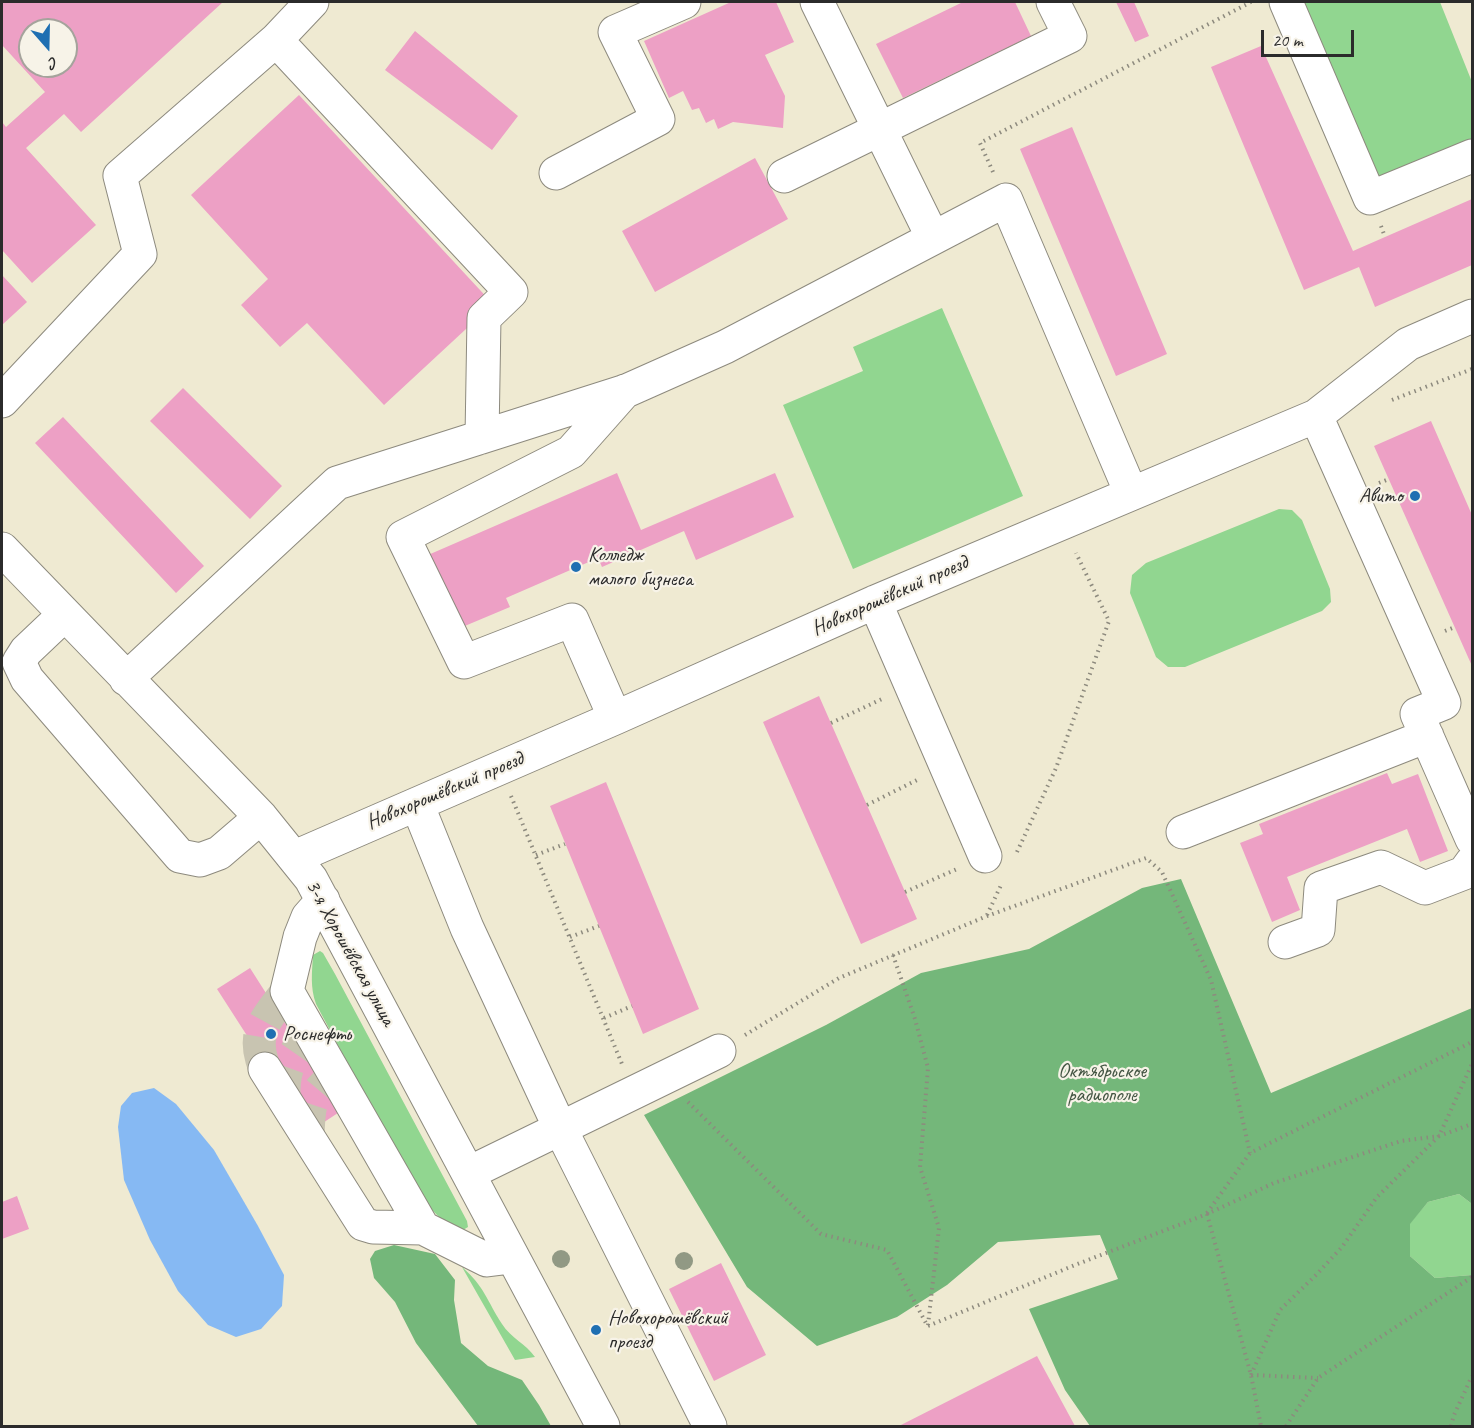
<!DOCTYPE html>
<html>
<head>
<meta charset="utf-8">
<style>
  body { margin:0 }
  #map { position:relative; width:1474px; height:1428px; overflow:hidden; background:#efead2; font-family:Caveat,sans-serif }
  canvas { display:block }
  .frame { position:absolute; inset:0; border:3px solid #2b2b2b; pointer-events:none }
  .north { position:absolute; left:18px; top:18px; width:60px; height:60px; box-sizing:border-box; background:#f7f3e8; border:2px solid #a5a39c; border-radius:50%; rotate:160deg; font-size:16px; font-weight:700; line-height:24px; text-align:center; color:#2b2b2b }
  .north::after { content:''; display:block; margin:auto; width:21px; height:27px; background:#1f6fb2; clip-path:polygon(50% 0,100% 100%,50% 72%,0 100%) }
  .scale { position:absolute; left:1261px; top:30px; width:93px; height:27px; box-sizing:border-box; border:3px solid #2b2b2b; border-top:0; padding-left:8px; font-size:18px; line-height:21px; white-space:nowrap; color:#2b2b2b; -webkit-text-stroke:4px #f7f3e8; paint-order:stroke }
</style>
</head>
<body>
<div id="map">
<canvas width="1474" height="1428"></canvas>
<div class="frame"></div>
<div class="north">С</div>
<div class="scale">20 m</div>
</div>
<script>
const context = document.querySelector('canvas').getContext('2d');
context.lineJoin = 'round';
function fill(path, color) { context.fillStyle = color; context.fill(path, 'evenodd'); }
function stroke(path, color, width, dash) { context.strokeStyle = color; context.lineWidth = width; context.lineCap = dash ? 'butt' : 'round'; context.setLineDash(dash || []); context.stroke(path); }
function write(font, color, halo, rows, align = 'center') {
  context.font = font + ' Caveat,sans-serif'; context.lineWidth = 4.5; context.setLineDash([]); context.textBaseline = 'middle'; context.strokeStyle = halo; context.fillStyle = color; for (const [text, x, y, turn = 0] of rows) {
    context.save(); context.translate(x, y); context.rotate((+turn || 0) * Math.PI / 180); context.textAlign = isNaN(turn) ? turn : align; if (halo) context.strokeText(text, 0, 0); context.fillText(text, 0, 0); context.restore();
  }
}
fill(new Path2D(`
  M1301,2H1440L1472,82V143L1381,181Z
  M942,308L1023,496L853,569L783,405L863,371L853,347Z
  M1279,509L1292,510L1302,520L1330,589L1331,602L1322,611L1185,667H1168L1156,657L1130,593L1132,575L1146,563Z
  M320,951L323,953L335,974L467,1221L468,1227L463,1230C444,1229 422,1198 412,1184L316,1004C310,987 312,973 313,955Z
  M1459,1194L1472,1204V1275L1435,1278L1410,1256V1223L1428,1202Z
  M462,1267C485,1287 487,1301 502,1324C511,1338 526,1344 535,1357L515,1360Z`), '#91d690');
fill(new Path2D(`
  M1181,879L1271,1093L1472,1008V1204L1459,1194L1428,1202L1410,1224V1256L1435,1278L1472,1275V1426H1090L1065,1390L1029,1309L1118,1279L1100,1235L998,1242L947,1285L897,1317L817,1346L747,1287L644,1115L826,1025L921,973L1029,949L1142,888Z
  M394,1245L435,1254L455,1280L454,1300L461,1343L488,1366L522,1380L539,1405L551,1426H478L416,1343L395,1302L374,1278L370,1259L375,1251Z`), '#74b77a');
fill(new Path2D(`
  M154,1088L176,1104L214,1150L258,1226L284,1275L282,1306L261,1329L236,1337L208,1325L178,1291L150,1240L124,1180L118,1127L121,1106L132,1093Z`), '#86b9f3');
fill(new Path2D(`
  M2,2H223L81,132L64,114L26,148L96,225L32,283L2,250V122L6,127L45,92L2,45ZM30,30H66V66H30Z
  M731,2H776L794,42L765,55L785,96L783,128L733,122L718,129L714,119L706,123L699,108L692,110L683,91L669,98L644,41Z
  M963,2H1015L1031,36L903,98L876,44Z
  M1116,2H1134L1149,36L1135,42Z
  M415,31L518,116L492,150L385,70Z
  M1261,46L1353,251L1472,199V265L1375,307L1359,267L1304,290L1211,67Z
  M299,95L493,304L384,405L307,323L280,347L241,305L268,279L191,195Z
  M1072,127L1167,354L1116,376L1020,149Z
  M755,158L788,219L655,292L622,231Z
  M2,275L27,302L2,325Z
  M183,388L282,486L250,519L150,421Z
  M63,417L204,566L176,593L35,443Z
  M1431,421L1472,515V666L1374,446Z
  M617,473L641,530L775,473L794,517L696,560L684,531L602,567L598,558L506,598L510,607L460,628L428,555Z
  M819,696L917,919L861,944L763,722Z
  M1387,773L1392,784L1418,774L1448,851L1420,862L1407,829L1287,877L1300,910L1272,922L1240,843L1263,834L1259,824Z
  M606,782L699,1009L643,1034L550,806Z
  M250,968L341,1111L309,1132L217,989Z
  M17,1196L29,1229L2,1239V1202Z
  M721,1263L766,1355L714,1381L669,1289Z
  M1037,1356L1075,1426H899Z`), '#eda0c5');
stroke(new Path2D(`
  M265,1069C250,1032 266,1020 287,991
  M284,1100C283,1066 290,1058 311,1034
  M308,1137C309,1102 309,1099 335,1075`), '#c8c4b1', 33, [33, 16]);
const minor = new Path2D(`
  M817,2L933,238
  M1286,2L1370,198L1472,156
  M276,40L511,292L484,318L482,437
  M556,173L658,119L615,32L684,2
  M784,176L1070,36L1053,2
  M2,401L140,254L120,176L276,40L312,2
  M1316,416L1444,703L1417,714L1472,839
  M2,549L261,817L311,879L603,1426
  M875,602L985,856
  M64,615L26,651L19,662L27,679L180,856L200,860L219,853L261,817
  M126,679L337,483L626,391L725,347L1006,200L1131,493
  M615,718L572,620L464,662L403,537L571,452L625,391
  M417,804L467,928L560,1128L710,1426
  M1183,832L1427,736
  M295,857L615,718L875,602L1316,416L1408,344L1472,316
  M323,900L308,917L300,937L287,991L423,1228L487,1260L511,1257
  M1285,942L1318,930L1321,888L1381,867L1425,888L1464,873L1472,862
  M265,1069L363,1224L373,1227L423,1228
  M469,1173L719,1051`);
stroke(minor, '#8d8a7e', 35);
stroke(new Path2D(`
  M993,172L980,143L1251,2
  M1381,226L1385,237
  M1392,400L1472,369
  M1379,483L1389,479
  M1445,631L1455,627
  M831,723L882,699
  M511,796L622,1064
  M867,805L917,780
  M1017,852L1056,768L1109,621L1076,553
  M536,855L565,844
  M905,892L957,869
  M987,915L1002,883
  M570,937L599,926
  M893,955L915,1019L928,1068L920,1167L939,1228L928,1325
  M604,1018L632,1006
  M745,1035L839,978L987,916L1146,858L1162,872L1211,980L1250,1153
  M688,1102L821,1234L887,1250L927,1325
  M1207,1213L1250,1153L1472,1042
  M1207,1214L1251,1375L1261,1426
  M928,1326L1075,1265L1207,1214L1274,1183L1401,1141L1439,1136L1472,1124
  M1251,1375L1280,1310L1317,1274L1342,1247L1377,1197L1439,1136L1472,1064
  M1251,1375L1318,1378
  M1286,1426L1318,1378L1472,1277
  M1451,1426L1454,1415L1472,1376`), '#8d8a7e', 4, [1.5, 4.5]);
stroke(minor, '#fff', 33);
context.fillStyle = '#919984';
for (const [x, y] of [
  [561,1259],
  [684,1261]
]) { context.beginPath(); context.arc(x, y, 9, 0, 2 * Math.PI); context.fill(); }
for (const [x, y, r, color] of [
  [1415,496,6,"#1f6fb2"],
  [576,567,6,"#1f6fb2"],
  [271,1034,6,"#1f6fb2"],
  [596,1330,6,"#1f6fb2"]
]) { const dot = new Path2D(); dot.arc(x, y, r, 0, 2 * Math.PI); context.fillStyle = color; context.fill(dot); stroke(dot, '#f7f3e8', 2); }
write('21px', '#2b2b2b', '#f7f3e8', [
  ["Авито",1403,496,"right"],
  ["Колледж",588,555],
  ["малого бизнеса",588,579],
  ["Роснефть",283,1034],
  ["Новохорошёвский",608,1318],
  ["проезд",608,1342]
], 'left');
write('21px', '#2b2b2b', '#f7f3e8', [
  ["Новохорошёвский проезд",890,596,-24],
  ["Новохорошёвский проезд",445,791,-23],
  ["3-я Хорошёвская улица",350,953,61]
]);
write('21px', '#445644', '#f7f3e8', [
  ["Октябрьское",1102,1071],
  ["радиополе",1102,1095]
]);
</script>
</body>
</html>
